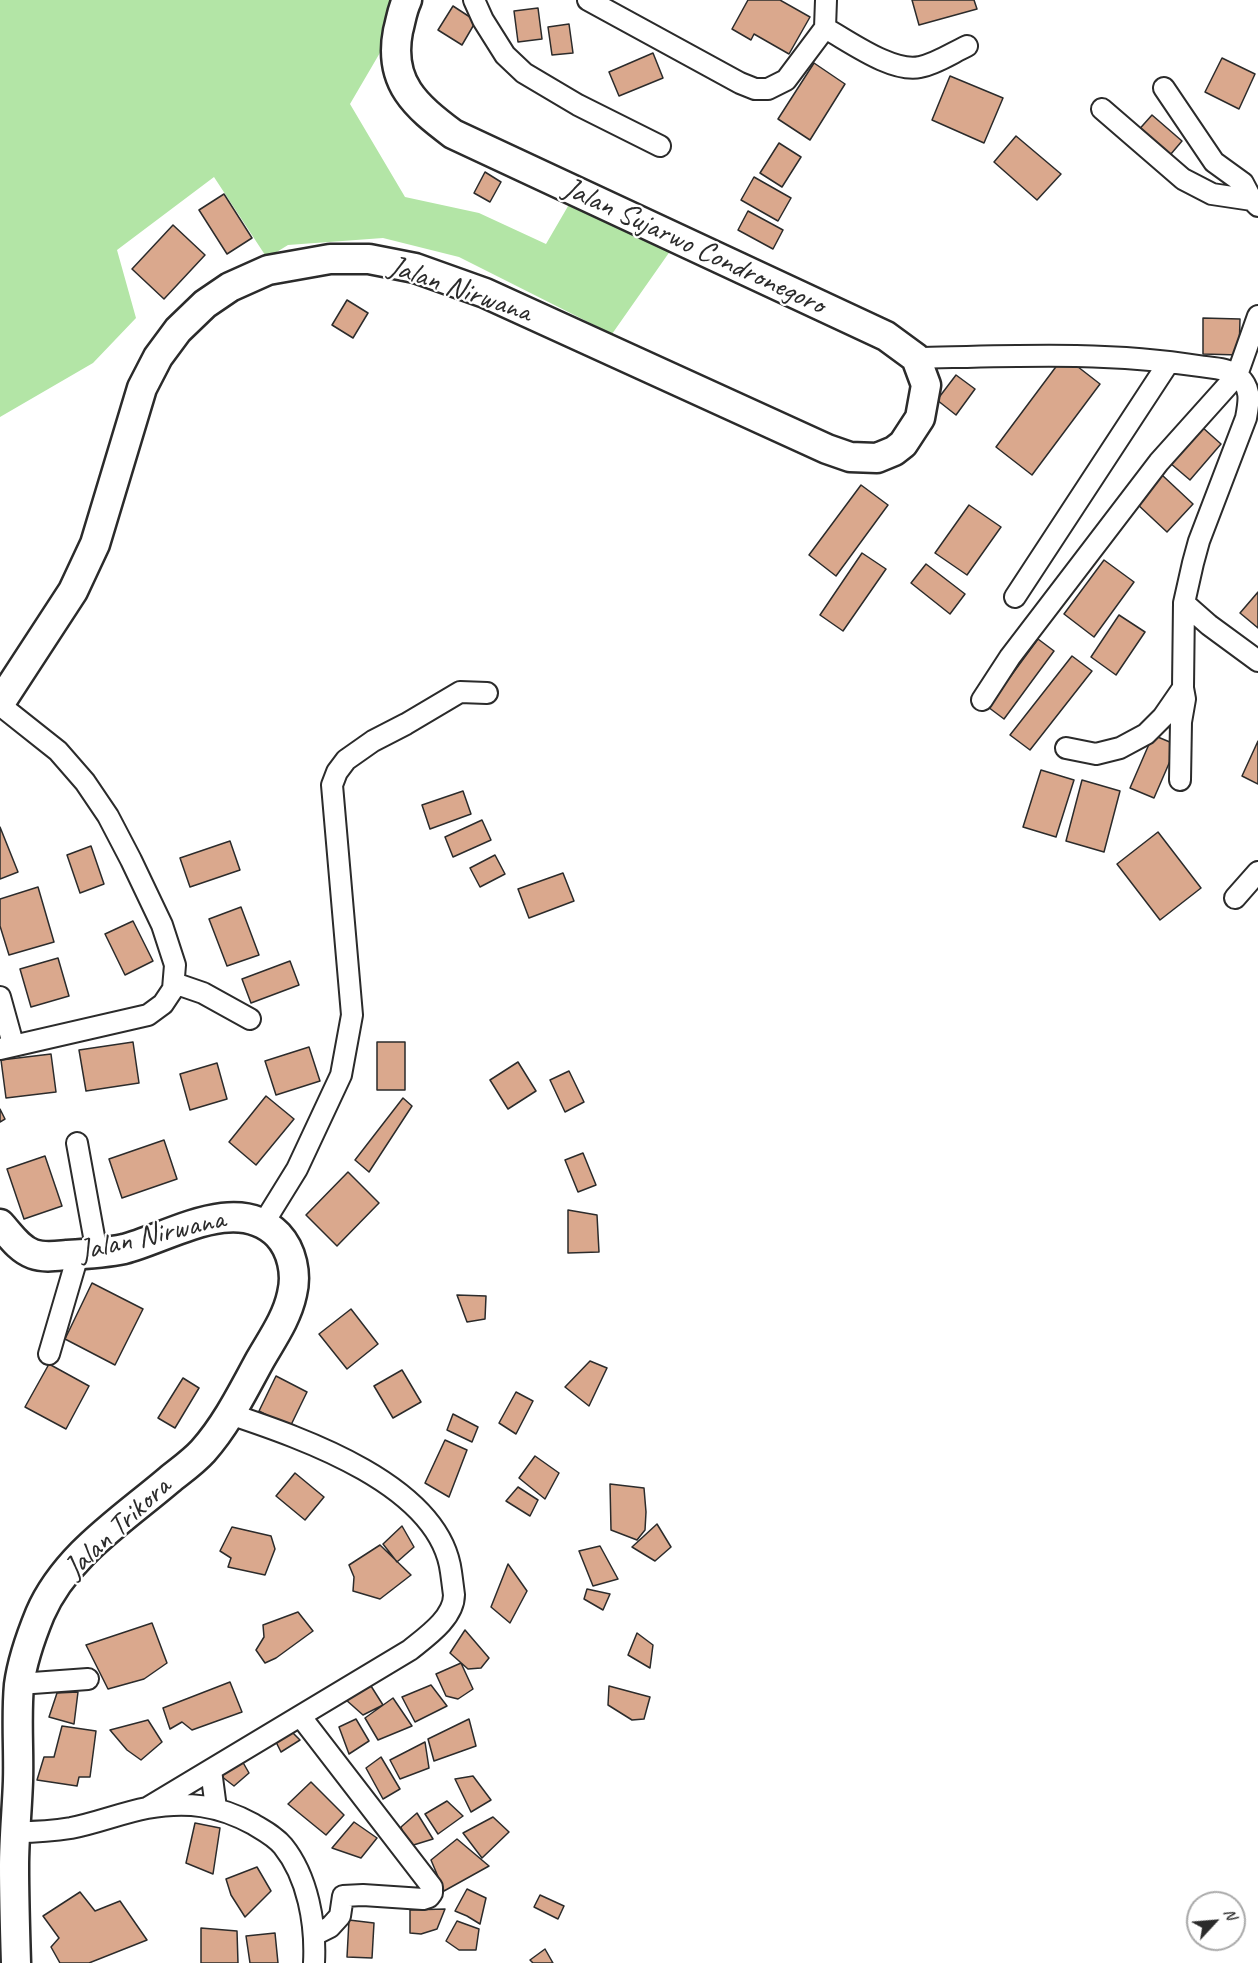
<!DOCTYPE html>
<html>
<head>
<meta charset="utf-8">
<style>
  body { margin:0 }
  #map { position:relative; width:1258px; height:1963px; overflow:hidden; background:#fff; font-family:Caveat,sans-serif }
  canvas { display:block }
  .north { position:absolute; left:1186px; top:1891px; width:60px; height:60px; box-sizing:border-box; background:#fff; border:2px solid #aaa; border-radius:50%; rotate:64deg; font-size:16px; font-weight:700; line-height:24px; text-align:center; color:#2b2b2b }
  .north::after { content:''; display:block; margin:auto; width:21px; height:27px; background:#2b2b2b; clip-path:polygon(50% 0,100% 100%,50% 72%,0 100%) }
</style>
</head>
<body>
<div id="map">
<canvas width="1258" height="1963"></canvas>
<div class="north">N</div>
</div>
<script>
const context = document.querySelector('canvas').getContext('2d');
context.lineJoin = 'round';
function fill(path, color) { context.fillStyle = color; context.fill(path, 'evenodd'); }
function stroke(path, color, width, dash) { context.strokeStyle = color; context.lineWidth = width; context.lineCap = dash ? 'butt' : 'round'; context.setLineDash(dash || []); context.stroke(path); }
function write(font, color, halo, rows, align = 'center') {
  context.font = font + ' Caveat,sans-serif'; context.lineWidth = 4.5; context.setLineDash([]); context.textBaseline = 'middle'; context.strokeStyle = halo; context.fillStyle = color; for (const [text, x, y, turn = 0] of rows) {
    context.save(); context.translate(x, y); context.rotate((+turn || 0) * Math.PI / 180); context.textAlign = isNaN(turn) ? turn : align; if (halo) context.strokeText(text, 0, 0); context.fillText(text, 0, 0); context.restore();
  }
}
fill(new Path2D(`
  M0,0H391L381,51L350,104L405,197L479,213L546,244L571,201L673,247L612,334L459,257L383,238L288,245L267,258L214,177L117,250L136,318L93,363L0,417Z`), '#b3e5a6');
const building = new Path2D(`
  M748,0H780L810,17L789,54L754,34L751,40L732,29Z
  M912,0H974L977,9L919,25Z
  M453,6L476,21L462,45L438,30Z
  M538,8L542,39L518,42L514,11Z
  M569,24L573,53L552,55L548,27Z
  M653,53L663,78L619,96L609,72Z
  M1222,58L1255,74L1239,109L1205,92Z
  M814,63L845,84L810,140L778,119Z
  M950,76L1003,98L984,143L932,120Z
  M1152,115L1182,141L1165,161L1135,134Z
  M1016,136L1061,174L1037,200L994,162Z
  M779,143L801,157L782,187L760,173Z
  M485,172L501,182L490,202L474,193Z
  M754,177L791,198L778,221L741,200Z
  M224,194L252,238L227,254L199,210Z
  M748,211L783,230L773,249L738,230Z
  M173,225L205,255L164,299L132,269Z
  M347,300L368,313L353,338L332,325Z
  M1203,318L1240,319L1239,355L1203,354Z
  M1064,356L1100,384L1032,475L996,447Z
  M956,375L975,389L956,415L937,400Z
  M1202,427L1221,444L1190,480L1170,463Z
  M1162,475L1193,504L1167,532L1136,503Z
  M861,485L888,505L836,576L809,555Z
  M969,505L1001,527L967,575L935,553Z
  M862,553L886,569L843,631L820,615Z
  M1104,560L1134,582L1094,637L1064,614Z
  M926,564L965,594L950,614L911,583Z
  M1258,592V628L1240,613Z
  M1119,615L1145,632L1116,675L1091,657Z
  M1038,639L1054,651L1004,719L988,707Z
  M1072,656L1092,671L1030,750L1010,735Z
  M1153,735L1177,745L1154,798L1130,788Z
  M1258,741V784L1242,776Z
  M1041,770L1074,780L1056,837L1023,827Z
  M1082,780L1120,791L1104,852L1066,841Z
  M463,791L471,814L430,829L422,805Z
  M482,820L491,840L453,857L445,837Z
  M0,827L18,872L0,879Z
  M1158,832L1201,888L1160,920L1117,864Z
  M230,841L240,870L190,887L180,858Z
  M91,846L104,884L80,893L67,855Z
  M495,855L505,874L480,887L470,868Z
  M563,873L574,901L529,918L518,889Z
  M38,887L54,942L9,955L0,926V899Z
  M241,907L259,955L227,966L209,919Z
  M133,921L153,961L125,975L105,934Z
  M58,958L69,996L31,1007L20,969Z
  M290,961L299,985L251,1003L242,979Z
  M133,1042L139,1083L86,1091L79,1050Z
  M377,1042H405V1090H377Z
  M309,1047L320,1081L276,1095L265,1061Z
  M51,1054L56,1092L6,1098L1,1060Z
  M518,1062L536,1091L508,1109L490,1080Z
  M217,1063L227,1099L190,1110L180,1074Z
  M569,1071L584,1102L565,1112L550,1080Z
  M266,1096L294,1119L256,1165L229,1142Z
  M403,1098L412,1106L369,1172L355,1160Z
  M0,1109L5,1119L0,1122Z
  M164,1140L177,1179L122,1198L109,1159Z
  M583,1153L596,1185L578,1192L565,1160Z
  M45,1156L62,1206L24,1219L7,1169Z
  M348,1172L379,1203L337,1246L306,1215Z
  M568,1210L597,1215L599,1252L568,1253Z
  M92,1283L143,1309L115,1365L65,1339Z
  M457,1295L486,1296L485,1319L467,1322Z
  M351,1309L378,1344L347,1369L319,1334Z
  M590,1361L607,1368L589,1406L565,1387Z
  M49,1364L89,1386L66,1429L25,1407Z
  M402,1370L421,1402L393,1418L374,1386Z
  M276,1376L307,1392L290,1427L259,1411Z
  M183,1378L199,1388L175,1428L158,1418Z
  M516,1392L533,1401L516,1434L499,1423Z
  M453,1414L478,1427L472,1442L447,1430Z
  M445,1440L467,1450L449,1497L425,1483Z
  M535,1456L559,1473L545,1499L519,1478Z
  M295,1473L324,1497L305,1520L276,1496Z
  M610,1484L644,1488L646,1512L645,1530L637,1540L611,1530Z
  M518,1487L538,1500L530,1516L506,1501Z
  M657,1524L671,1547L655,1561L632,1547Z
  M402,1526L414,1547L397,1562L383,1544Z
  M232,1527L271,1536L275,1549L265,1575L228,1567L231,1558L220,1551Z
  M380,1545L411,1575L380,1599L353,1591L354,1577L349,1565Z
  M600,1546L618,1579L593,1586L579,1551Z
  M508,1564L527,1591L510,1623L491,1607Z
  M587,1589L610,1594L603,1610L584,1599Z
  M298,1612L313,1631L276,1658L265,1663L256,1650L264,1637L263,1625Z
  M152,1623L167,1663L144,1679L108,1689L86,1645Z
  M465,1630L489,1658L481,1668L468,1669L450,1653Z
  M637,1633L653,1645L650,1668L628,1655Z
  M461,1663L473,1689L458,1699L446,1696L436,1674Z
  M230,1682L242,1712L192,1730L182,1722L170,1729L163,1708Z
  M431,1685L447,1706L415,1722L402,1697Z
  M371,1686L383,1705L363,1715L345,1699Z
  M609,1686L650,1697L644,1719L632,1720L608,1705Z
  M78,1692L74,1724L49,1717L57,1693Z
  M393,1698L412,1726L378,1740L365,1718Z
  M356,1719L369,1741L349,1754L339,1727Z
  M469,1719L476,1746L434,1761L428,1739Z
  M148,1720L162,1742L141,1760L127,1750L110,1730Z
  M62,1726L96,1731L90,1777H79L77,1786L37,1780L44,1757H54Z
  M289,1729L300,1740L281,1752L276,1742Z
  M425,1742L429,1768L400,1779L390,1760Z
  M381,1757L400,1789L383,1799L366,1768Z
  M241,1759L249,1773L234,1786L221,1776Z
  M473,1776L491,1800L471,1812L455,1779Z
  M311,1782L344,1815L326,1835L288,1804Z
  M447,1801L463,1816L438,1834L425,1814Z
  M417,1813L433,1839L407,1847L401,1827Z
  M493,1817L509,1832L482,1858L463,1833Z
  M354,1822L377,1838L361,1858L332,1848Z
  M195,1823L220,1828L213,1874L186,1863Z
  M457,1839L489,1866L444,1891L431,1860Z
  M257,1867L271,1891L245,1917L231,1895L226,1879Z
  M467,1889L486,1898L480,1924L467,1916L455,1911Z
  M80,1892L95,1911L120,1901L147,1940L89,1963H60L51,1947L59,1938L43,1916Z
  M540,1895L564,1906L558,1919L534,1907Z
  M445,1909L437,1929L421,1934L410,1933V1910Z
  M349,1920L374,1923L372,1958L347,1957Z
  M457,1921L479,1929L476,1950H459L446,1941Z
  M201,1928L237,1931L238,1963H201Z
  M275,1933L278,1963H250L246,1936Z
  M545,1949L553,1963H533L530,1960Z`);
fill(building, '#daa88d');
stroke(building, '#2b2b2b', 1.5);
const street = new Path2D(`
  M474,0L483,20L505,55L524,73L578,105L660,146
  M588,0L740,83L755,89H768L786,80L825,28L826,0
  M825,28C849,41 892,73 920,67C936,64 952,53 967,46
  M1164,88L1214,162L1243,183L1252,200L1258,206
  M1102,109L1183,179L1212,194L1252,200
  M916,358C1010,356 1106,351 1199,366C1212,368 1228,368 1238,376C1252,388 1249,402 1246,418L1199,541L1193,563L1184,603L1183,688L1185,699L1181,722L1180,780
  M1015,597L1169,362
  M1184,603L1209,625L1258,661
  M982,700L1010,657L1159,462L1237,375L1258,316
  M0,705L58,751L85,782L108,816L131,860L162,925L175,965L173,989L163,1004L148,1015L0,1049
  M1066,748L1096,754L1120,748L1146,734L1163,717L1183,688
  M1235,898L1258,872
  M174,983L203,993L250,1019
  M0,997L13,1044
  M77,1143L97,1253
  M263,1224L297,1169L341,1075L352,1015L332,785L337,772L346,760L373,741L406,724L460,692L487,693
  M49,1354L78,1255
  M19,1684L88,1679
  M301,1717L432,1887V1893L429,1897L423,1899L363,1895L343,1896L340,1916L330,1927L314,1935
  M211,1770L216,1808
  M147,1808L410,1650C426,1637 454,1618 454,1595C453,1587 452,1579 451,1572C440,1485 302,1438 230,1414
  M17,1832C35,1832 53,1831 71,1828C97,1823 121,1813 147,1808C187,1801 218,1805 253,1824C263,1830 275,1836 283,1846C308,1877 316,1924 314,1963`);
const secondary = new Path2D(`
  M0,703L73,591L95,544L142,388L158,357L178,330L205,304L230,287L268,270L330,259H369L415,268L485,293L827,449L850,457L877,458L894,451L903,444L920,418L926,385L916,358L886,336L453,134C416,106 388,83 398,31C401,20 402,10 407,0
  M0,1224C10,1235 19,1249 33,1254C44,1258 56,1256 67,1255C86,1254 105,1253 124,1249C170,1237 237,1193 278,1235C292,1250 297,1274 292,1294C287,1318 272,1339 260,1360C243,1391 227,1424 203,1451C193,1462 180,1471 169,1480C122,1520 65,1556 40,1614C31,1636 22,1662 19,1685C16,1717 19,1750 18,1781C17,1810 14,1838 14,1866C14,1899 15,1931 16,1963`);
stroke(street, '#2b2b2b', 24);
stroke(secondary, '#2b2b2b', 33);
stroke(street, '#fff', 20);
stroke(secondary, '#fff', 28);
write('30px', '#2b2b2b', '#fff', [
  ["Jalan Sujarwo Condronegoro",694,247,25],
  ["Jalan Nirwana",460,290,19],
  ["Jalan Nirwana",152,1236,-13],
  ["Jalan Trikora",118,1528,-43]
]);
</script>
</body>
</html>
